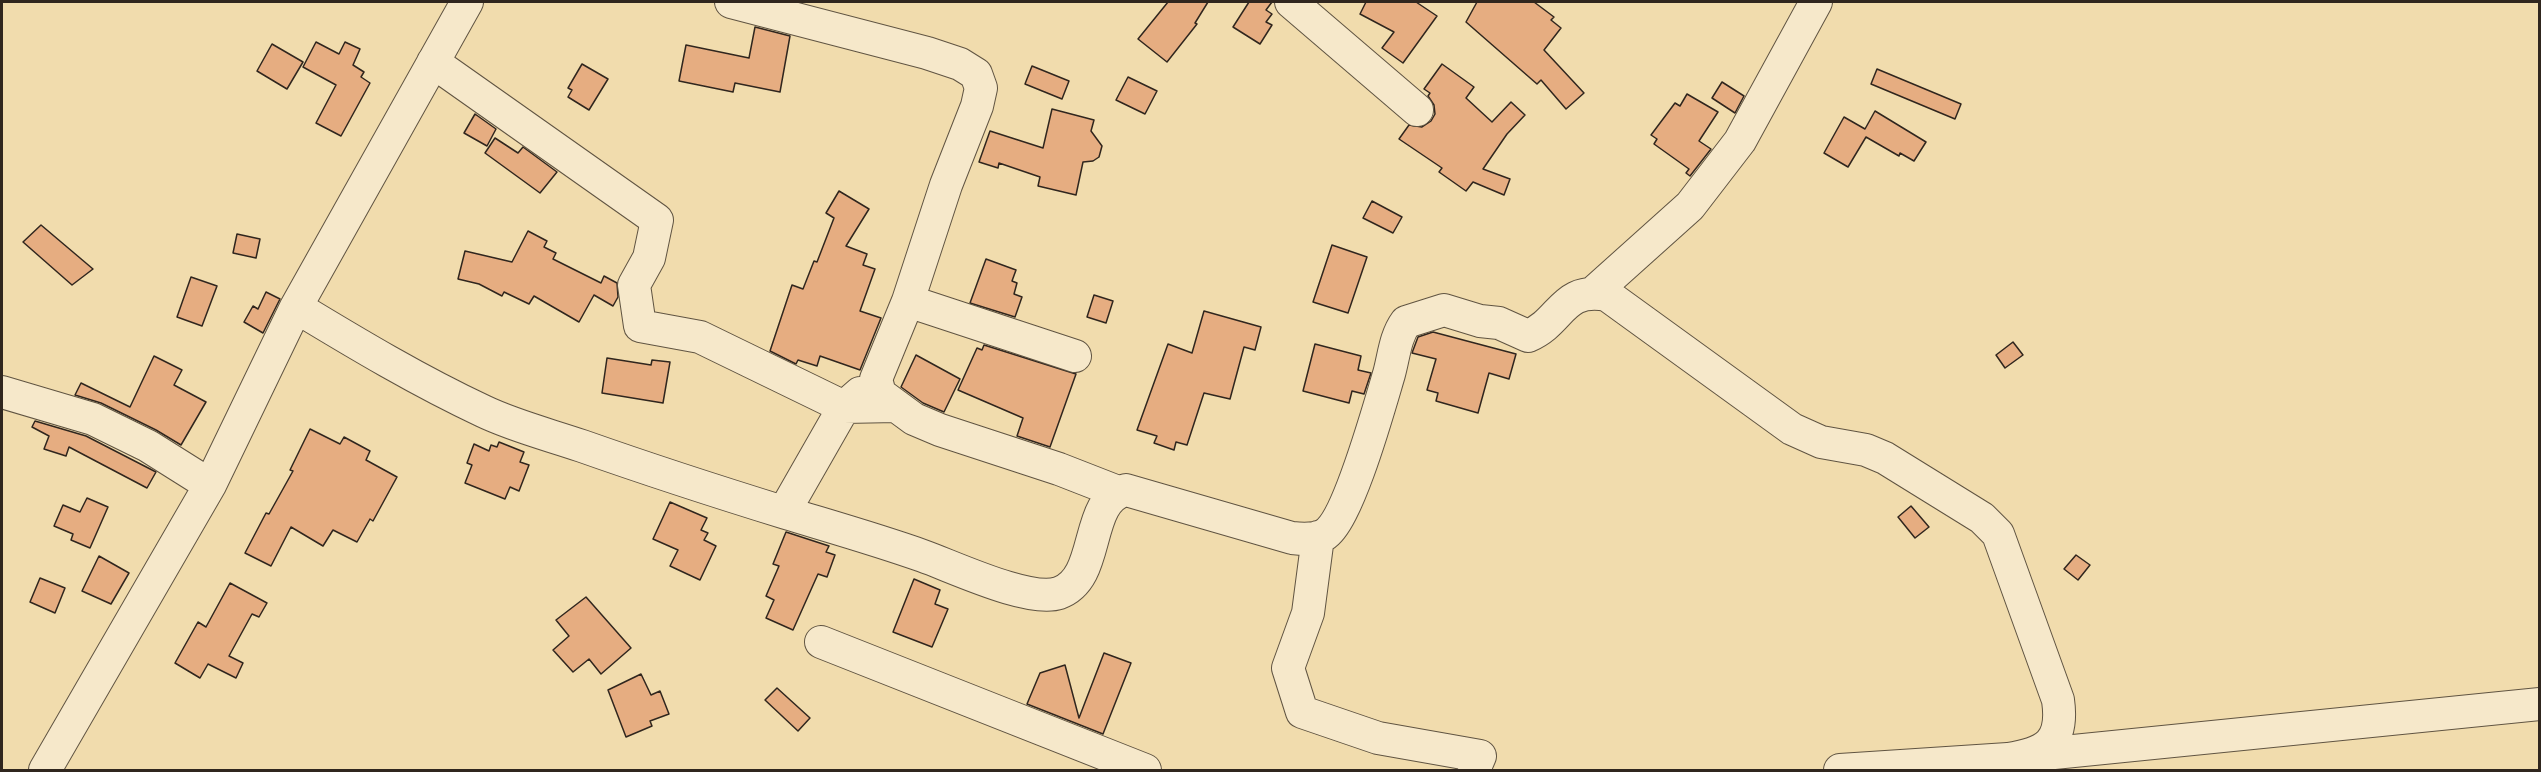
<!DOCTYPE html>
<html>
<head>
<meta charset="utf-8">
<style>
  body { margin:0 }
  #map { position:relative; width:2541px; height:772px; overflow:hidden; background:#f1dcad; font-family:"IM FELL French Canon",serif }
  canvas { display:block }
  .frame { position:absolute; inset:0; border:3px solid #30261e; pointer-events:none }
</style>
</head>
<body>
<div id="map">
<canvas width="2541" height="772"></canvas>
<div class="frame"></div>
</div>
<script>
const context = document.querySelector('canvas').getContext('2d');
context.lineJoin = 'round';
function fill(path, color) { context.fillStyle = color; context.fill(path, 'evenodd'); }
function stroke(path, color, width, dash) { context.strokeStyle = color; context.lineWidth = width; context.lineCap = dash ? 'butt' : 'round'; context.setLineDash(dash || []); context.stroke(path); }
const building = new Path2D(`
  M1168,2H1208L1195,23L1197,24L1167,62L1138,39Z
  M1249,2H1272L1266,10L1272,14L1266,22L1272,25L1260,44L1233,27Z
  M1366,2H1416L1437,16L1403,63L1382,48L1394,32L1360,14Z
  M1477,2H1534L1554,17L1551,20L1561,28L1544,50L1584,93L1566,109L1541,80L1537,84L1466,22Z
  M755,27L790,36L780,92L735,83L733,92L679,81L686,45L749,58Z
  M316,42L339,54L345,42L360,49L353,65L364,72L361,77L370,83L341,136L316,123L336,85L303,67Z
  M272,44L303,62L287,89L257,71Z
  M582,64L608,79L589,110L568,97L572,90L568,88Z
  M1442,64L1474,87L1466,98L1492,122L1511,102L1525,115L1507,134L1483,169L1510,179L1504,195L1473,182L1466,191L1439,172L1442,168L1399,139L1409,125L1422,127L1431,121L1435,114L1434,105L1428,96L1430,93L1424,89Z
  M1032,66L1069,81L1062,99L1025,84Z
  M1877,69L1961,104L1955,119L1871,84Z
  M1128,77L1157,91L1145,114L1116,100Z
  M1722,82L1744,96L1735,113L1712,98Z
  M1687,94L1718,112L1699,141L1711,149L1690,176L1686,173L1689,169L1654,144L1657,139L1651,135L1675,103L1680,106Z
  M1052,109L1094,120L1091,131L1102,146L1099,157L1093,161L1083,162L1076,195L1038,186L1040,177L999,163L998,168L979,162L990,131L1043,148Z
  M1875,111L1926,142L1914,161L1900,153L1899,156L1866,137L1848,167L1824,153L1844,117L1865,129Z
  M475,114L496,129L487,146L464,133Z
  M495,138L518,153L523,147L557,172L540,193L485,153Z
  M839,191L869,209L846,246L867,254L863,265L875,269L860,311L881,318L860,370L820,356L817,366L798,360L796,364L770,351L792,285L803,289L814,261L817,262L834,218L826,213Z
  M1372,201L1402,217L1393,233L1363,218Z
  M41,225L93,269L72,285L23,242Z
  M528,231L547,241L544,247L556,253L553,259L601,283L604,276L617,283L618,297L613,306L594,295L579,322L534,296L529,304L504,292L502,296L479,284L458,279L465,251L512,262Z
  M237,234L260,239L256,258L233,253Z
  M1332,245L1367,257L1348,313L1313,302Z
  M986,259L1016,270L1012,281L1017,283L1014,294L1022,297L1015,317L970,303Z
  M191,277L217,286L202,326L177,317Z
  M266,292L280,299L263,333L244,322L253,306L258,309Z
  M1094,295L1113,301L1106,323L1087,317Z
  M1204,311L1261,327L1255,350L1244,347L1230,399L1204,393L1187,445L1176,442L1174,450L1154,443L1157,436L1137,430L1168,344L1192,353Z
  M1433,332L1516,354L1509,379L1489,373L1478,413L1436,401L1438,393L1427,390L1436,359L1412,353L1418,337Z
  M2013,342L2023,355L2005,368L1996,355Z
  M1315,344L1361,356L1358,370L1371,373L1364,394L1352,391L1349,403L1303,391Z
  M984,345L1076,374L1050,447L1017,436L1023,418L958,390L977,348L982,350Z
  M916,355L960,379L944,412L923,403L901,387Z
  M154,356L182,370L174,385L206,402L181,445L156,430L101,403L75,395L81,383L130,407Z
  M607,358L651,365L652,360L670,362L663,403L602,393Z
  M35,421L86,436L156,472L147,488L69,447L66,456L44,449L49,436L32,427Z
  M310,429L340,444L344,437L370,451L366,460L397,477L373,521L370,519L357,542L333,530L323,546L291,527L271,566L245,553L266,513L269,514L293,471L290,470Z
  M499,442L524,452L520,462L529,465L519,491L510,487L505,499L465,483L472,465L467,463L474,444L489,451L491,445L497,447Z
  M87,498L108,507L90,548L71,540L73,534L54,526L63,505L80,512Z
  M670,502L707,518L701,530L708,533L704,540L716,546L700,580L670,566L678,550L653,539Z
  M1911,506L1929,527L1915,538L1898,517Z
  M786,532L829,546L826,552L835,555L827,577L818,574L793,630L766,618L774,600L766,596L779,566L773,564Z
  M2076,555L2090,565L2078,580L2064,569Z
  M99,556L129,573L111,604L82,591Z
  M40,578L65,588L55,613L30,602Z
  M914,579L940,590L935,604L948,609L932,647L893,632Z
  M230,583L267,603L259,617L252,614L229,656L243,663L236,678L208,664L200,678L175,663L198,622L206,627Z
  M586,597L631,648L601,674L589,659L573,672L553,650L569,636L556,620Z
  M1104,653L1131,663L1103,734L1027,704L1040,673L1065,665L1079,718Z
  M641,674L651,695L660,691L669,714L650,721L652,726L626,737L608,690Z
  M777,688L810,718L798,731L765,700Z`);
fill(building, '#e6ad81');
stroke(building, '#30261e', 1.5);
const minor = new Path2D(`
  M731,2L927,53L960,64L976,74L981,88L977,106L946,185L908,301L876,379L880,394L914,419L940,430L1059,469L1118,492
  M1291,2L1417,110
  M433,62L657,220L649,258L634,285L640,326L700,337L844,407L896,406
  M1593,293L1690,206L1740,141L1816,2
  M908,301L1075,356
  M296,307C357,344 419,381 483,411C514,426 550,435 582,446C650,470 718,492 786,513C832,527 878,540 923,556C954,567 1029,603 1059,593C1102,578 1083,500 1126,490L1292,538C1302,539 1314,540 1324,535C1348,521 1380,404 1389,374C1394,356 1395,337 1406,322L1444,310L1480,321L1499,323L1528,336C1563,321 1561,287 1607,295L1792,429L1821,442L1866,450L1885,458L1982,518L1998,534L2058,700C2064,742 2047,753 2008,759L1840,770
  M2,392L93,419L148,446L210,485
  M784,512L844,407L860,393
  M1318,537L1308,613L1288,668L1302,712L1378,738L1480,756L1474,770
  M821,642L1145,770
  M2034,755L2540,704
  M45,770L210,485L296,307L467,2`);
stroke(minor, '#605442', 34);
stroke(minor, '#f6e8ca', 32);
</script>
</body>
</html>
